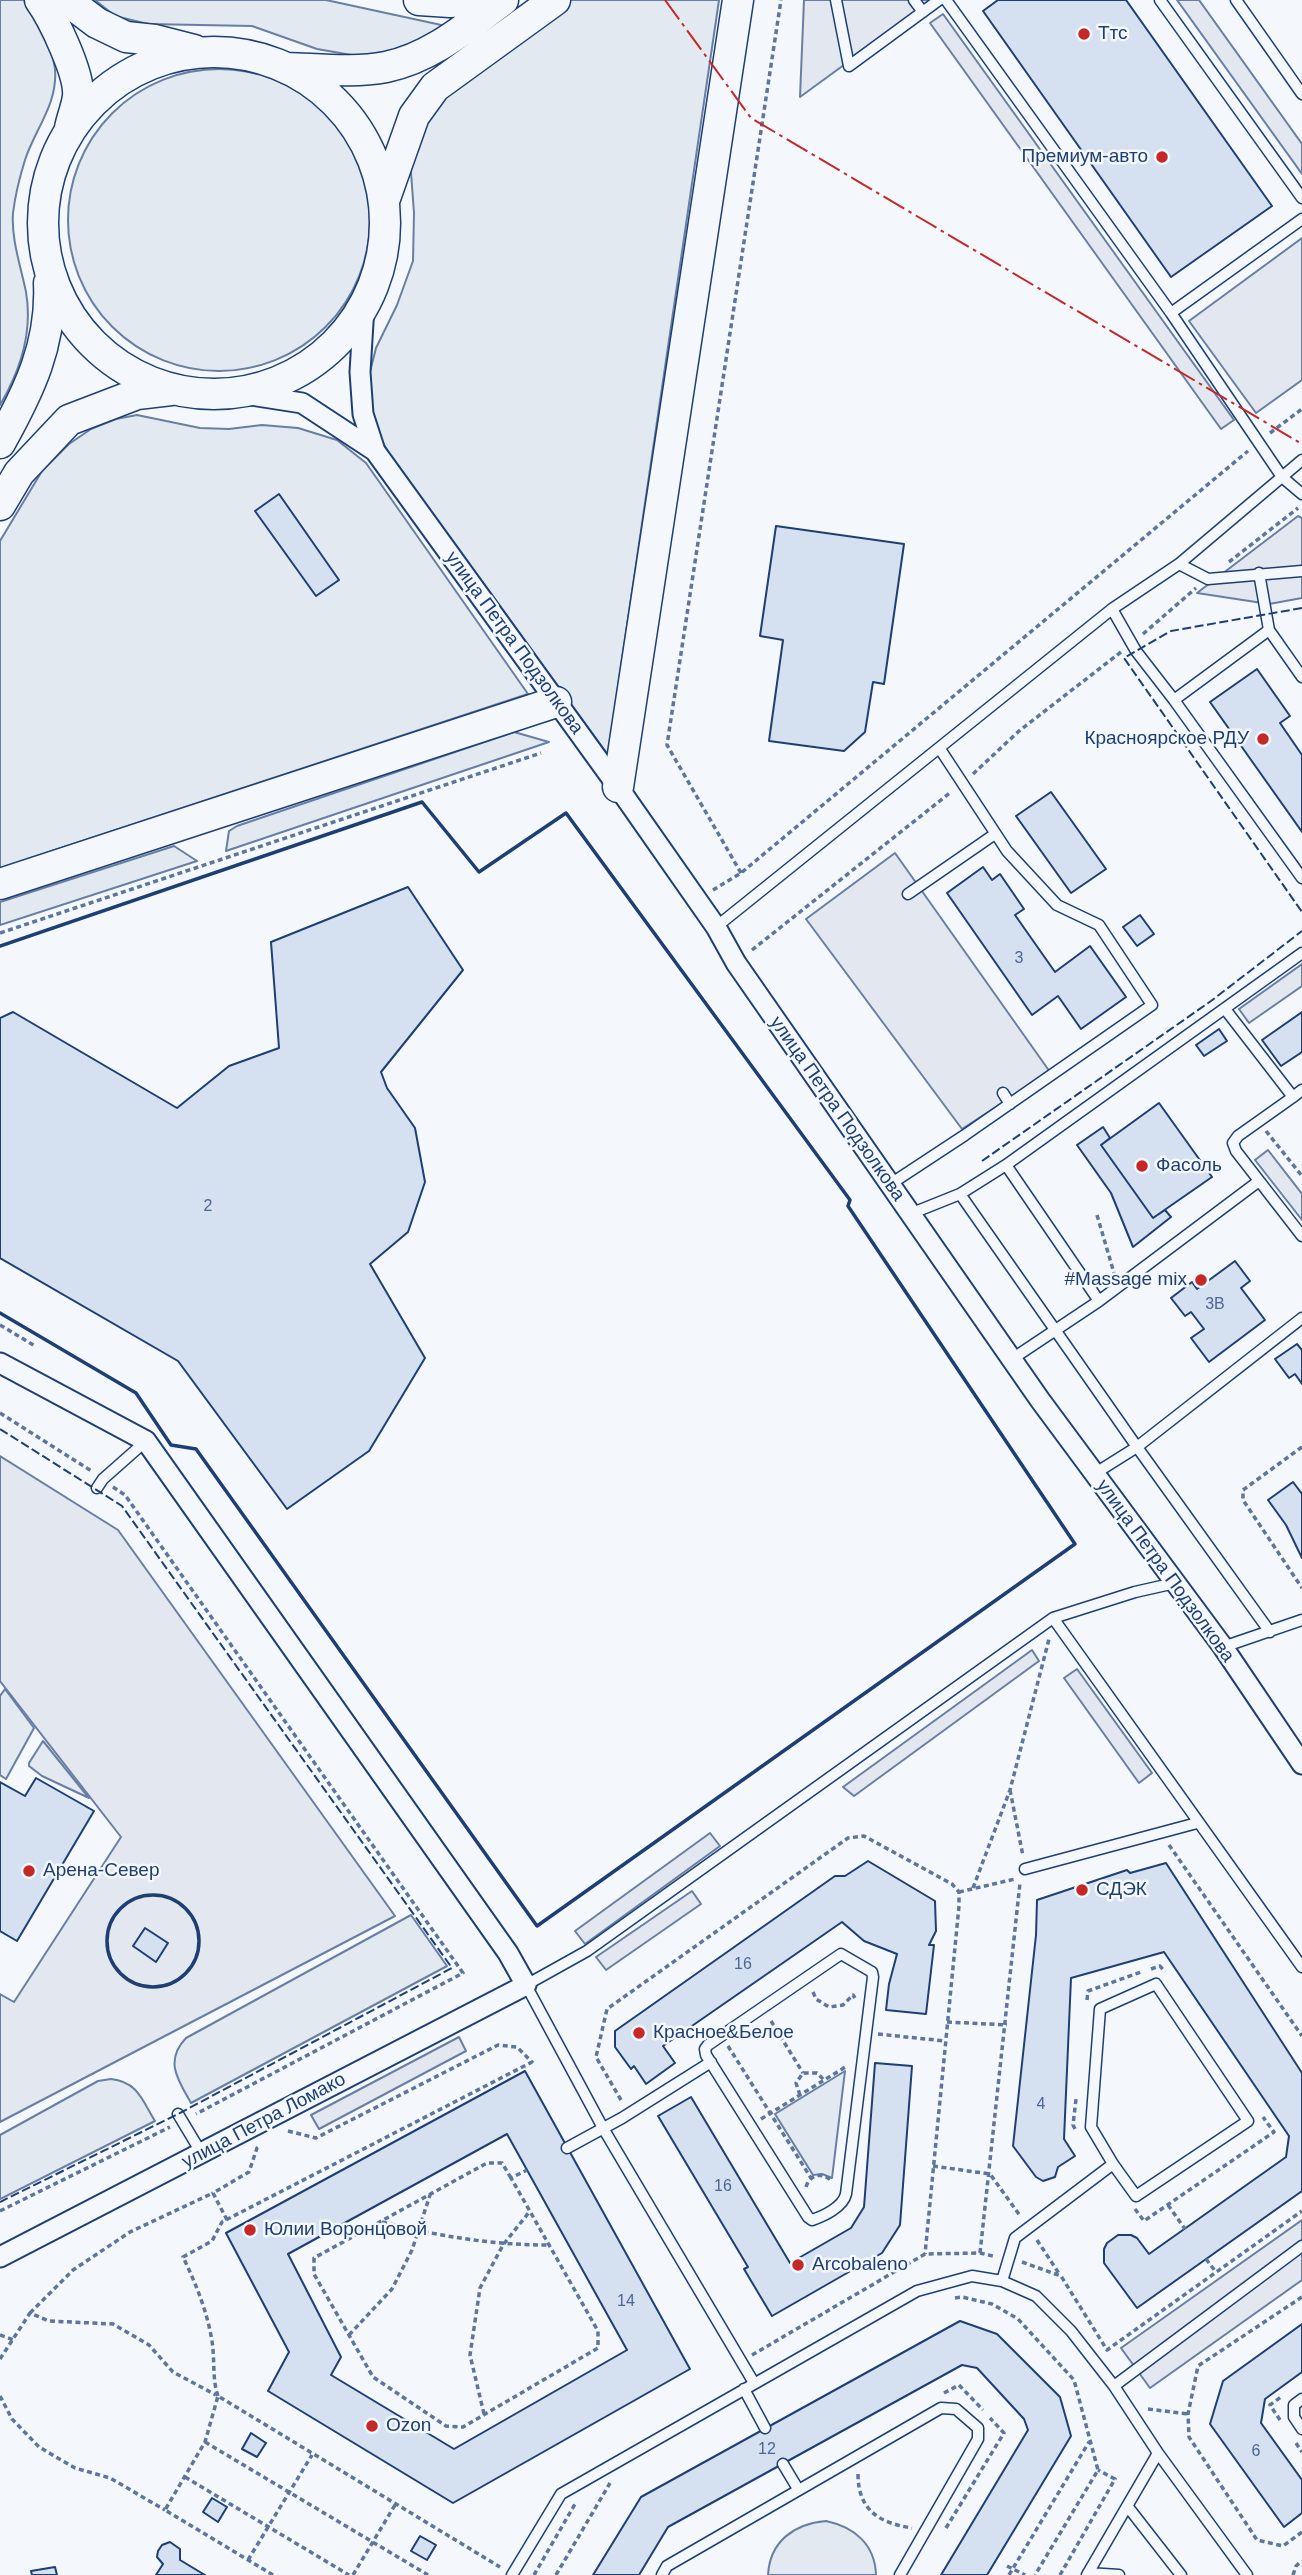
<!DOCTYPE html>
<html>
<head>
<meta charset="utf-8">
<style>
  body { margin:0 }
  canvas { display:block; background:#f4f7fb }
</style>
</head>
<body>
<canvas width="1302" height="2575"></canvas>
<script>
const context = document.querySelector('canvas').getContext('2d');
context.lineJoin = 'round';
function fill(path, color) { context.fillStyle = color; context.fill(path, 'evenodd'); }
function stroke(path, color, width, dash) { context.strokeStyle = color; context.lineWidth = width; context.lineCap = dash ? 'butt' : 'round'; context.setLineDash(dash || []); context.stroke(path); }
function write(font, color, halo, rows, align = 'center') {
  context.font = font + ' Arial,sans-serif'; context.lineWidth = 5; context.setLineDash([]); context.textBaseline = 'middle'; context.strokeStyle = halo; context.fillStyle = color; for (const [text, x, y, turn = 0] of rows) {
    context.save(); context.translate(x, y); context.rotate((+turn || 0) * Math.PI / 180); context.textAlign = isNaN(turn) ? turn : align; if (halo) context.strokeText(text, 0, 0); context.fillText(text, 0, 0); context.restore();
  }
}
const green = new Path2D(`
  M0,0H26C37,22 52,45 55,69C58,104 35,129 25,160C20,176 15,197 13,213C11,239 21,267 26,292C33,332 20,371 0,405Z
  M95,0H326L446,26L422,44L363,57L317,49L252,26L148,24L115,16Z
  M570,0H719L608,755L390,455L376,431L370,402V372L376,348L397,305L413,261L414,213L410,159L419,130L458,81Z
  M68 220a151 151 0 1 1 302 0a151 151 0 1 1-302 0Z
  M137,415L200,428L229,429L262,425L298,428L337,440L366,463L528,694L0,868V541L42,471L69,444L91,429L116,419Z
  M514,732L549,742L226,851L229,831L237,826Z
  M174,846L197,861L0,925V902Z
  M5,1689L34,1728L6,1779L0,1775V1696Z
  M43,1741L89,1798L42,1776L29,1766V1763Z
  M411,1915L447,1966L191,2103C178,2080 164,2061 186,2038Z
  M845,2071L832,2178L822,2174L813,2175L775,2114Z
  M111,2079C138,2082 142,2100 155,2121L0,2199V2135L98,2081Z
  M826,2521C854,2527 875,2544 876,2575H768C770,2541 794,2524 826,2521Z`);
fill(green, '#e3e9f0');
stroke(green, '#687fa3', 2);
const parking = new Path2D(`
  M804,0H933L800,97Z
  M1177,0H1199L1302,144V174Z
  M943,14L1234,420L1221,429L930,23Z
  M1302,238V380L1256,413L1189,321Z
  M1298,516L1302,518V598L1269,604L1197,593Z
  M895,853L1050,1072L962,1129L806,919Z
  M1302,964V986L1249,1023L1239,1009Z
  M1268,1150L1302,1194V1220L1255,1160Z
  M0,1456L118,1530L395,1916L0,2122V1994L14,2002L121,1837L0,1681Z
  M1032,1650L1039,1661L854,1796L843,1787Z
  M1077,1669L1152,1773L1139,1783L1064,1678Z
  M710,1833L720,1846L585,1944L575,1931Z
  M692,1891L701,1904L606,1970L596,1957Z
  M459,2037L466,2051L319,2129L311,2115Z
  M1302,2220V2280L1150,2388L1121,2348Z`);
fill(parking, '#e3e8f0');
stroke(parking, '#687fa3', 2);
const building = new Path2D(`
  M998,0H1126L1272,206L1171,277L983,11Z
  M279,494L339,580L316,596L255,511Z
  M776,526L904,544L884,684L873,682L865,732L844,751L769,741L783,640L760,636Z
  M1257,669L1290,716L1280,723L1302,755V832L1210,702Z
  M1051,792L1106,869L1071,893L1016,816Z
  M983,867L992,880L1000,874L1024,909L1015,915L1055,972L1090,946L1126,997L1081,1029L1058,996L1032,1015L947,893Z
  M408,887L463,970L381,1072L387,1088L415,1128L425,1182L408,1232L370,1264L425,1358L369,1451L287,1509L178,1361L0,1258V1018L13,1012L177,1108L229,1066L279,1048L271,942Z
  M1140,915L1154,934L1137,946L1123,927Z
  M1302,1012V1052L1281,1066L1262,1040Z
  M1219,1029L1227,1041L1204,1056L1196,1045Z
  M1159,1103L1212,1177L1153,1218L1101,1145Z
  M1103,1127L1110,1138L1101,1145L1153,1218L1165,1210L1171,1217L1133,1247L1111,1193L1077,1145Z
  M1235,1261L1250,1281L1241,1288L1265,1320L1209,1362L1191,1338L1204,1329L1191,1312L1185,1316L1171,1298L1192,1282L1197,1289Z
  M1297,1344L1302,1350V1384L1295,1374L1289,1378L1275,1359Z
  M1293,1482L1302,1494V1558L1286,1525L1268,1500Z
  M36,1778L94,1811L17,1941L0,1931V1782L25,1796Z
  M868,1861L935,1901L936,1931L929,1945H934L926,2014L886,2010L889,1984L897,1954L864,1941L842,1922L663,2046L675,2063L646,2084L634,2066L631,2069L615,2047V2031L835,1876H845Z
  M1166,1863L1302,2073V2191L1137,2308L1104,2263V2249L1107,2243L1118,2235H1131L1137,2238L1149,2254L1286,2157L1289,2136L1164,1952L1071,1978L1064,2139L1075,2156L1058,2167L1055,2177L1043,2181L1036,2177L1013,2146L1036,1935L1037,1900L1127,1870L1130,1873Z
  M145,1928L168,1943L156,1962L133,1946Z
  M875,2063L912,2066L900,2225L882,2253L772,2316L744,2269L748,2267L658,2116L691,2097L790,2263L851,2228L864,2207Z
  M525,2071L690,2369L453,2503L268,2391L289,2352L226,2233ZM507,2134L627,2350L454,2449L331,2375L341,2357L288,2254Z
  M960,2321L997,2334L1060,2397L1071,2436L987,2575H941L1028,2430L1024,2419L977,2368L962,2365L668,2527L639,2575H593L641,2497Z
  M1302,2324V2372L1265,2399L1261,2423L1302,2480V2513L1284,2527L1210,2424L1223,2381Z
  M251,2433L266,2443L257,2457L242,2449Z
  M212,2498L227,2507L218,2522L203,2512Z
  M420,2536L436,2545L427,2560L411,2551Z
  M170,2542L180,2549V2560L205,2575H156L163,2564L157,2557L158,2551L162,2545Z
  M55,2567L57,2575H32L31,2571Z`);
fill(building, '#d5e0f0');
stroke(building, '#1d3f73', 2);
const service = new Path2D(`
  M836,0L849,66L939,0
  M914,0L923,12
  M946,0L1171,313L1282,477L1302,494
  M1160,0L1302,198
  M1236,0L1302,94
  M1171,313L1302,219
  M1179,564L1208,579L1302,571
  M1259,573L1269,630
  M1112,609L1136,651L1174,700L1302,878
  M1174,700L1269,630L1302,677
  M908,894L995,834
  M716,927L1112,609L1179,564L1302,460
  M1225,1009L1293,1097L1302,1090
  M1003,1093L1010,1104
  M1293,1097L1238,1136L1233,1143L1236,1151L1302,1236
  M1006,1165L1099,1301
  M889,1185L965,1135L1152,1005L1099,925L1057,905L1007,851L940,749
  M960,1194L1137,1447L1270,1632
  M910,1214L960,1194L1006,1165L1302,953
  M1012,1359L1099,1301L1259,1181
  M1094,1474L1137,1447L1302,1318
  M97,1488L103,1479L146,1441
  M1053,1618L1302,1967
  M1223,1647L1302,1620
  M1025,1869L1197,1823
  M841,1954L872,1972L873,1977L846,2194C843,2207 824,2216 812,2220L808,2217L706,2055L705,2049L708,2045Z
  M178,2114L202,2154
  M567,2148L622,2118L711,2062
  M1002,2281L1015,2238L1113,2164L1136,2196L1248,2121L1156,1984L1100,2009L1091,2127L1113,2164
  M754,2383L603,2128L526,1985L587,1951L1053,1618L1135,1592L1175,1583
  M1114,2386L1302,2246
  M744,2389L765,2428
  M1302,2399L1294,2405V2417L1302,2429
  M783,2464L798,2489
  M1128,2507L1181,2575
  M1088,2573L1119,2575
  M512,2575L561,2494L917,2291L972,2276L1002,2281L1036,2296L1071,2331L1114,2386L1158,2453L1247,2575
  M662,2575L667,2566L941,2408L956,2409L978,2428V2439L900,2575
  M1087,2575L1158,2453`);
const minor = new Path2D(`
  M364,306L360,372L363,414L375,451L618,787L716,927L736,963L1040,1400L1223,1647L1302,1764
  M238,393L302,403L375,451
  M0,1363L146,1441L508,1953L526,1985L0,2257`);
const primary = new Path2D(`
  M40,0C53,18 80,74 78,96C77,106 72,118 70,128
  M72,0L77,8L97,23L126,37L155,40L194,50
  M419,0L450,2L480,0
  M43 223a171 171 0 1 1 342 0a171 171 0 1 1-342 0Z
  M288,68C320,69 355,73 386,67C431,58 468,26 503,0
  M384,201L414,116L435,87L555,0
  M0,443C29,391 52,344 49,283
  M0,505L19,473L69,420L137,394L171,390
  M618,787L738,0
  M0,884L556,702`);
stroke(service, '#1d3f73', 13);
stroke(minor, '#1d3f73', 23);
stroke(primary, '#1d3f73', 33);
stroke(new Path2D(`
  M1270,433L1302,409
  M1229,562L1298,508
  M1143,634L1196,588
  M973,774L1019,731L1121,652
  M741,873L667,745L781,0
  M713,890L741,873L1248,451
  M0,933L541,753
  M752,950L951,792
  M1266,1131L1302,1176
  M1097,1215L1114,1273
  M0,1325L35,1346
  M0,1413L93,1472
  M1302,1447L1243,1490V1500L1302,1588
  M113,1487L125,1495L463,1973L196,2114
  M1010,1790L1023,1856
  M1169,1845L1302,2036
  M973,1888L1010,1790L1049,1639
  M959,1892L1015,1879
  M1151,1969L1160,1966L1165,1972
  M813,1992L816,1999L829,2007L843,2005L853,1995L855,1998
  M1087,2000L1088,1991L1141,1972
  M771,2021L803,2073
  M947,2022L1007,2025
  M878,2034L945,2041
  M728,2046L811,2178
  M800,2095L796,2083L803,2073H817L824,2080
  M621,2100L596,2057L607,2009L848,1838L864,1836L952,1884L959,1892V1906L925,2254
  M761,2119L847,2066
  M1075,2129L1073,2125L1076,2099
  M288,2131L316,2138L498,2045L517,2047L533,2063
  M933,2166L990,2174L1021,2217
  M511,2178L502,2163H487L314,2258V2274L373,2377L446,2426L463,2427L598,2348V2331L511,2178L527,2170
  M806,2187C810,2174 822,2172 832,2181
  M1168,2205L1185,2229
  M1135,2209L1144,2221L1274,2132L1263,2117
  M0,2211L170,2127
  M227,2220L213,2193L249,2172L257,2148L260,2146
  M382,2222C439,2236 490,2245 549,2245
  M1037,2240L1060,2275
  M980,2253L1020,1883
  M1206,2259L1216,2272
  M1022,2262L1061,2276L1107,2350L1302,2211
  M1302,2297L1198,2366L1188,2414L1189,2437L1257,2540L1283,2546L1302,2532
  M955,2298L962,2297L992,2304L1018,2319L1074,2380L1098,2470L1035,2575
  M30,2313L73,2270L130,2232L213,2193
  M0,2335L14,2340
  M349,2335L392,2289L412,2250L430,2195
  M752,2355L925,2254L980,2253L993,2256
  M0,2359L30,2313L49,2321L113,2324L149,2345L173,2372L216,2395
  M944,2393L959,2385L983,2410
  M0,2396L12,2419L39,2447L75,2468L110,2478L165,2510
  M218,2396C212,2379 215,2360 212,2341C207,2311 196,2284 183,2257L212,2241L222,2222L532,2062
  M1148,2409L1188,2414
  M484,2414L470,2355L480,2288L503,2245L530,2211
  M1280,2420L1270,2405L1281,2397
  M205,2442L428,2575
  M1296,2443L1302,2452
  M858,2474C858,2510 879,2523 912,2528
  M185,2477L349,2575
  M946,2528L1004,2433L990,2418
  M248,2560L312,2455
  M1007,2566L1025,2575
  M273,2575L165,2510L205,2442L218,2396L500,2567
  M353,2575L395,2505
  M534,2575L575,2504
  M556,2575L610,2483
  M1009,2575L1089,2442
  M1060,2575L1115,2479L1098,2470
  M1293,2575L1296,2566L1302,2561`), '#5e769c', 3.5, [5, 3.5]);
stroke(service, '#f4f7fb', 10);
stroke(minor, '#f4f7fb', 19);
stroke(primary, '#f4f7fb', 30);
stroke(new Path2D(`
  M1302,608L1171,631L1124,658L1302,912
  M982,1161L1211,1001L1302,931
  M0,1429L122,1506L452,1968L178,2114L0,2202`), '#1d3f73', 2, [9, 3.5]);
stroke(new Path2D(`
  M0,946L422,802L479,872L566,813L850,1200L848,1206L1075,1544L537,1926L196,1449L171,1445L136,1393L0,1313
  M107 1941a46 46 0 1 1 92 0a46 46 0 1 1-92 0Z`), '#1d3f73', 3.5);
stroke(new Path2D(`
  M665,0L751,118L1302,444`), '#c62828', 2, [24, 5, 3.5, 5]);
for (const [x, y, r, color] of [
  [1084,34,7,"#c62828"],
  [1162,157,7,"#c62828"],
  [1263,739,7,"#c62828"],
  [1142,1166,7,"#c62828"],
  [1201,1280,7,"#c62828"],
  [29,1871,7,"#c62828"],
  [1082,1890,7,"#c62828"],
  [639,2033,7,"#c62828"],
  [250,2230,7,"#c62828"],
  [798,2265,7,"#c62828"],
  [372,2426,7,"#c62828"]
]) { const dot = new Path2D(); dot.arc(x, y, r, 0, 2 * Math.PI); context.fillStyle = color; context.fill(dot); stroke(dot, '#f4f7fb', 2.5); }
write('16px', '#4b6792', null, [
  ["3",1019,959],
  ["2",208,1207],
  ["3В",1215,1305],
  ["16",743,1965],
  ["4",1041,2105],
  ["16",723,2187],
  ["14",626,2302],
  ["12",767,2450],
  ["6",1256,2452]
]);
write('19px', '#1d3f73', '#f4f7fb', [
  ["Ттс",1098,34],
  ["Премиум-авто",1148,157,"right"],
  ["Красноярское РДУ",1249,739,"right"],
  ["Фасоль",1156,1166],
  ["#Massage mix",1187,1280,"right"],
  ["Арена-Север",43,1871],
  ["СДЭК",1096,1890],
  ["Красное&Белое",653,2033],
  ["Юлии Воронцовой",264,2230],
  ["Arcobaleno",812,2265],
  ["Ozon",386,2426]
], 'left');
write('19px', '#1d3f73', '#f4f7fb', [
  ["улица Петра Подзолкова",514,643,54],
  ["улица Петра Подзолкова",837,1109,55],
  ["улица Петра Подзолкова",1165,1571,54],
  ["улица Петра Ломако",264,2121,-28]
]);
</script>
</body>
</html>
